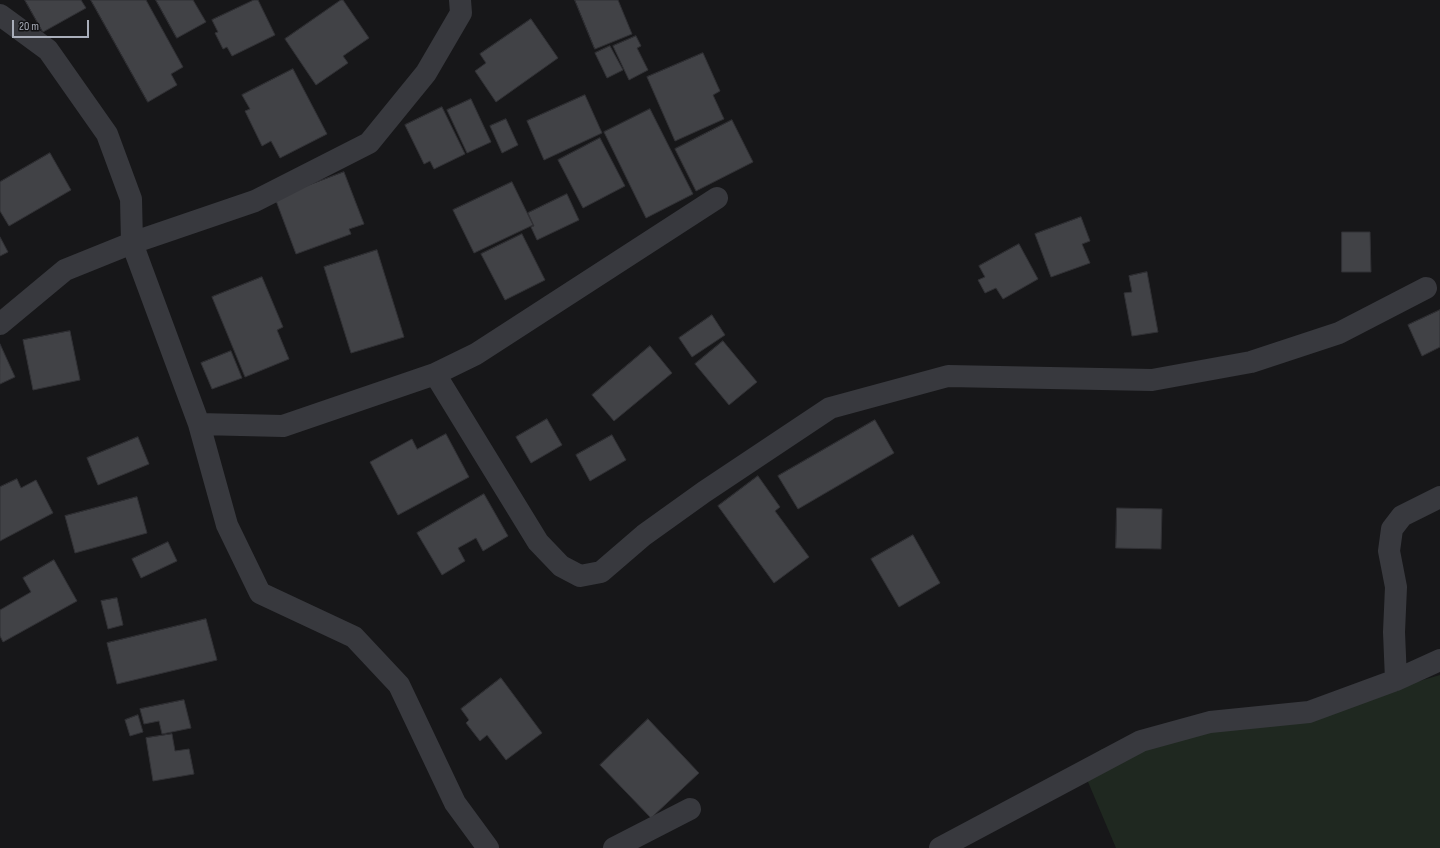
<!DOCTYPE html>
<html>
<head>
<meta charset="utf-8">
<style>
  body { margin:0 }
  #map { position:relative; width:1440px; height:848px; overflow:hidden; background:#171719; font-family:"Sofia Sans Condensed",sans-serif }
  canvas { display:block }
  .scale { position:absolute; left:12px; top:20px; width:77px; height:18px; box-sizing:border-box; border:2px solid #a9aeba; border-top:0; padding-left:5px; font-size:12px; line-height:14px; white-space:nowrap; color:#a9aeba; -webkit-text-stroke:3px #121214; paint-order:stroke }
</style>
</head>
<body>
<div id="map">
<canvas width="1440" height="848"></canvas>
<div class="scale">20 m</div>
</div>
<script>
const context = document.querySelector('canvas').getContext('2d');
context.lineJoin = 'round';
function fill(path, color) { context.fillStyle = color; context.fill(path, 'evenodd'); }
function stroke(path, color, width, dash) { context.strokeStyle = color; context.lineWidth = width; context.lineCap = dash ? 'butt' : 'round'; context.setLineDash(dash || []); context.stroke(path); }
fill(new Path2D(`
  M1440,675V848H1116L1080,763L1102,749L1293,718Z`), '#1f2820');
const building = new Path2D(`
  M25,0H81L86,8L43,32Z
  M91,0H146L183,67L171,74L177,85L148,102Z
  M156,0H193L206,22L177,38Z
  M254,0H258L275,35L232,56L227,47L223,49L215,33L218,32L212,20Z
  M341,0H343L369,38L343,56L348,63L316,85L285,39Z
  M575,0H618L632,34L595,49Z
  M531,19L558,58L496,102L475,71L486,63L480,54Z
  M636,36L641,46L637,48L648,70L629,80L613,46Z
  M610,46L623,70L607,78L595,53Z
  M703,53L720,91L713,95L724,119L675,141L647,77Z
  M293,69L327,134L280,158L271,141L262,146L245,111L250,109L242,95Z
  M585,95L602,133L544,160L527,121Z
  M471,99L491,142L467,153L447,110Z
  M442,107L465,154L434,169L430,161L424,164L405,125Z
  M650,109L693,194L646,218L604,132Z
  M506,119L518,145L502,153L490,126Z
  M732,120L753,162L696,191L675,149Z
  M600,138L625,186L583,208L558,160Z
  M50,153L71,190L9,226L0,211V182Z
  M344,172L364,224L349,229L351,234L296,254L275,198Z
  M512,182L533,225L474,253L453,210Z
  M567,194L579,220L537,240L531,227L534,226L528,213Z
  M1081,217L1090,241L1082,244L1090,263L1051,277L1035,234Z
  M1342,232H1370L1371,272H1342Z
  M522,234L545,280L505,300L481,254Z
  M0,237L8,252L0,256Z
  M1019,244L1038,279L1003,299L996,288L985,293L978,280L985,277L979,266Z
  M377,250L404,337L351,353L324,267Z
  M1147,272L1158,332L1132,336L1124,293L1132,292L1129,276Z
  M262,277L283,327L277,330L289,359L245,377L212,297Z
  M1440,310V347L1422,356L1408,325Z
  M712,315L725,335L692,357L679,338Z
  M70,331L80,380L33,390L23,340Z
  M723,341L757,382L729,405L695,364Z
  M0,344L15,377L0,384Z
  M650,346L672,373L614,421L592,395Z
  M231,351L242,378L212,389L201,363Z
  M547,419L562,445L531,463L516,437Z
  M875,420L894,453L798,509L778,476Z
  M446,434L469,477L398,515L370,462L412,439L417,449Z
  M612,435L626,460L590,481L576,455Z
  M138,437L149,464L98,485L87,458Z
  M758,476L780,507L775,511L809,557L774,583L718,506Z
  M17,479L21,488L36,480L53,513L0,541V487Z
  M484,494L508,536L483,551L476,538L458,548L465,561L442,575L417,533Z
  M137,497L147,533L75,553L65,516Z
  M1117,508L1162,509L1161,549L1116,548Z
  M913,535L940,583L899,607L871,559Z
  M168,542L177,561L141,578L132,559Z
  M54,560L77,601L3,642L0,636V610L31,592L23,578Z
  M117,598L123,625L108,629L101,601Z
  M206,619L217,660L117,684L107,643Z
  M501,678L542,733L506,760L487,735L480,741L466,723L469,720L461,709Z
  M184,700L191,728L162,734L159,721L144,724L140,709Z
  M138,715L143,732L130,736L125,720Z
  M648,719L699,773L651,818L600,765Z
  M172,734L175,751L189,749L194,774L153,781L146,738Z`);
fill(building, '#414246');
stroke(building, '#313135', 1);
stroke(new Path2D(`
  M0,15L48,50L107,134L131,199L132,243L199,424L227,525L260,593L354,637L399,685L455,803L488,848
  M0,324L65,270L132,243L255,201L369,143L426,73L461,13L460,0
  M435,374L538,542L561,566L580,576L601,572L644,535L704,492L830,408L948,376L1152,380L1251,362L1339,333L1426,288
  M199,424L283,426L435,374L476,354L717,198
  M1396,680L1394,632L1396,587L1389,551L1392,529L1402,516L1440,497
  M614,848L690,809
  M940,848L1141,741L1210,722L1309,712L1396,680L1440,660`), '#38393e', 22);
</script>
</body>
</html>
